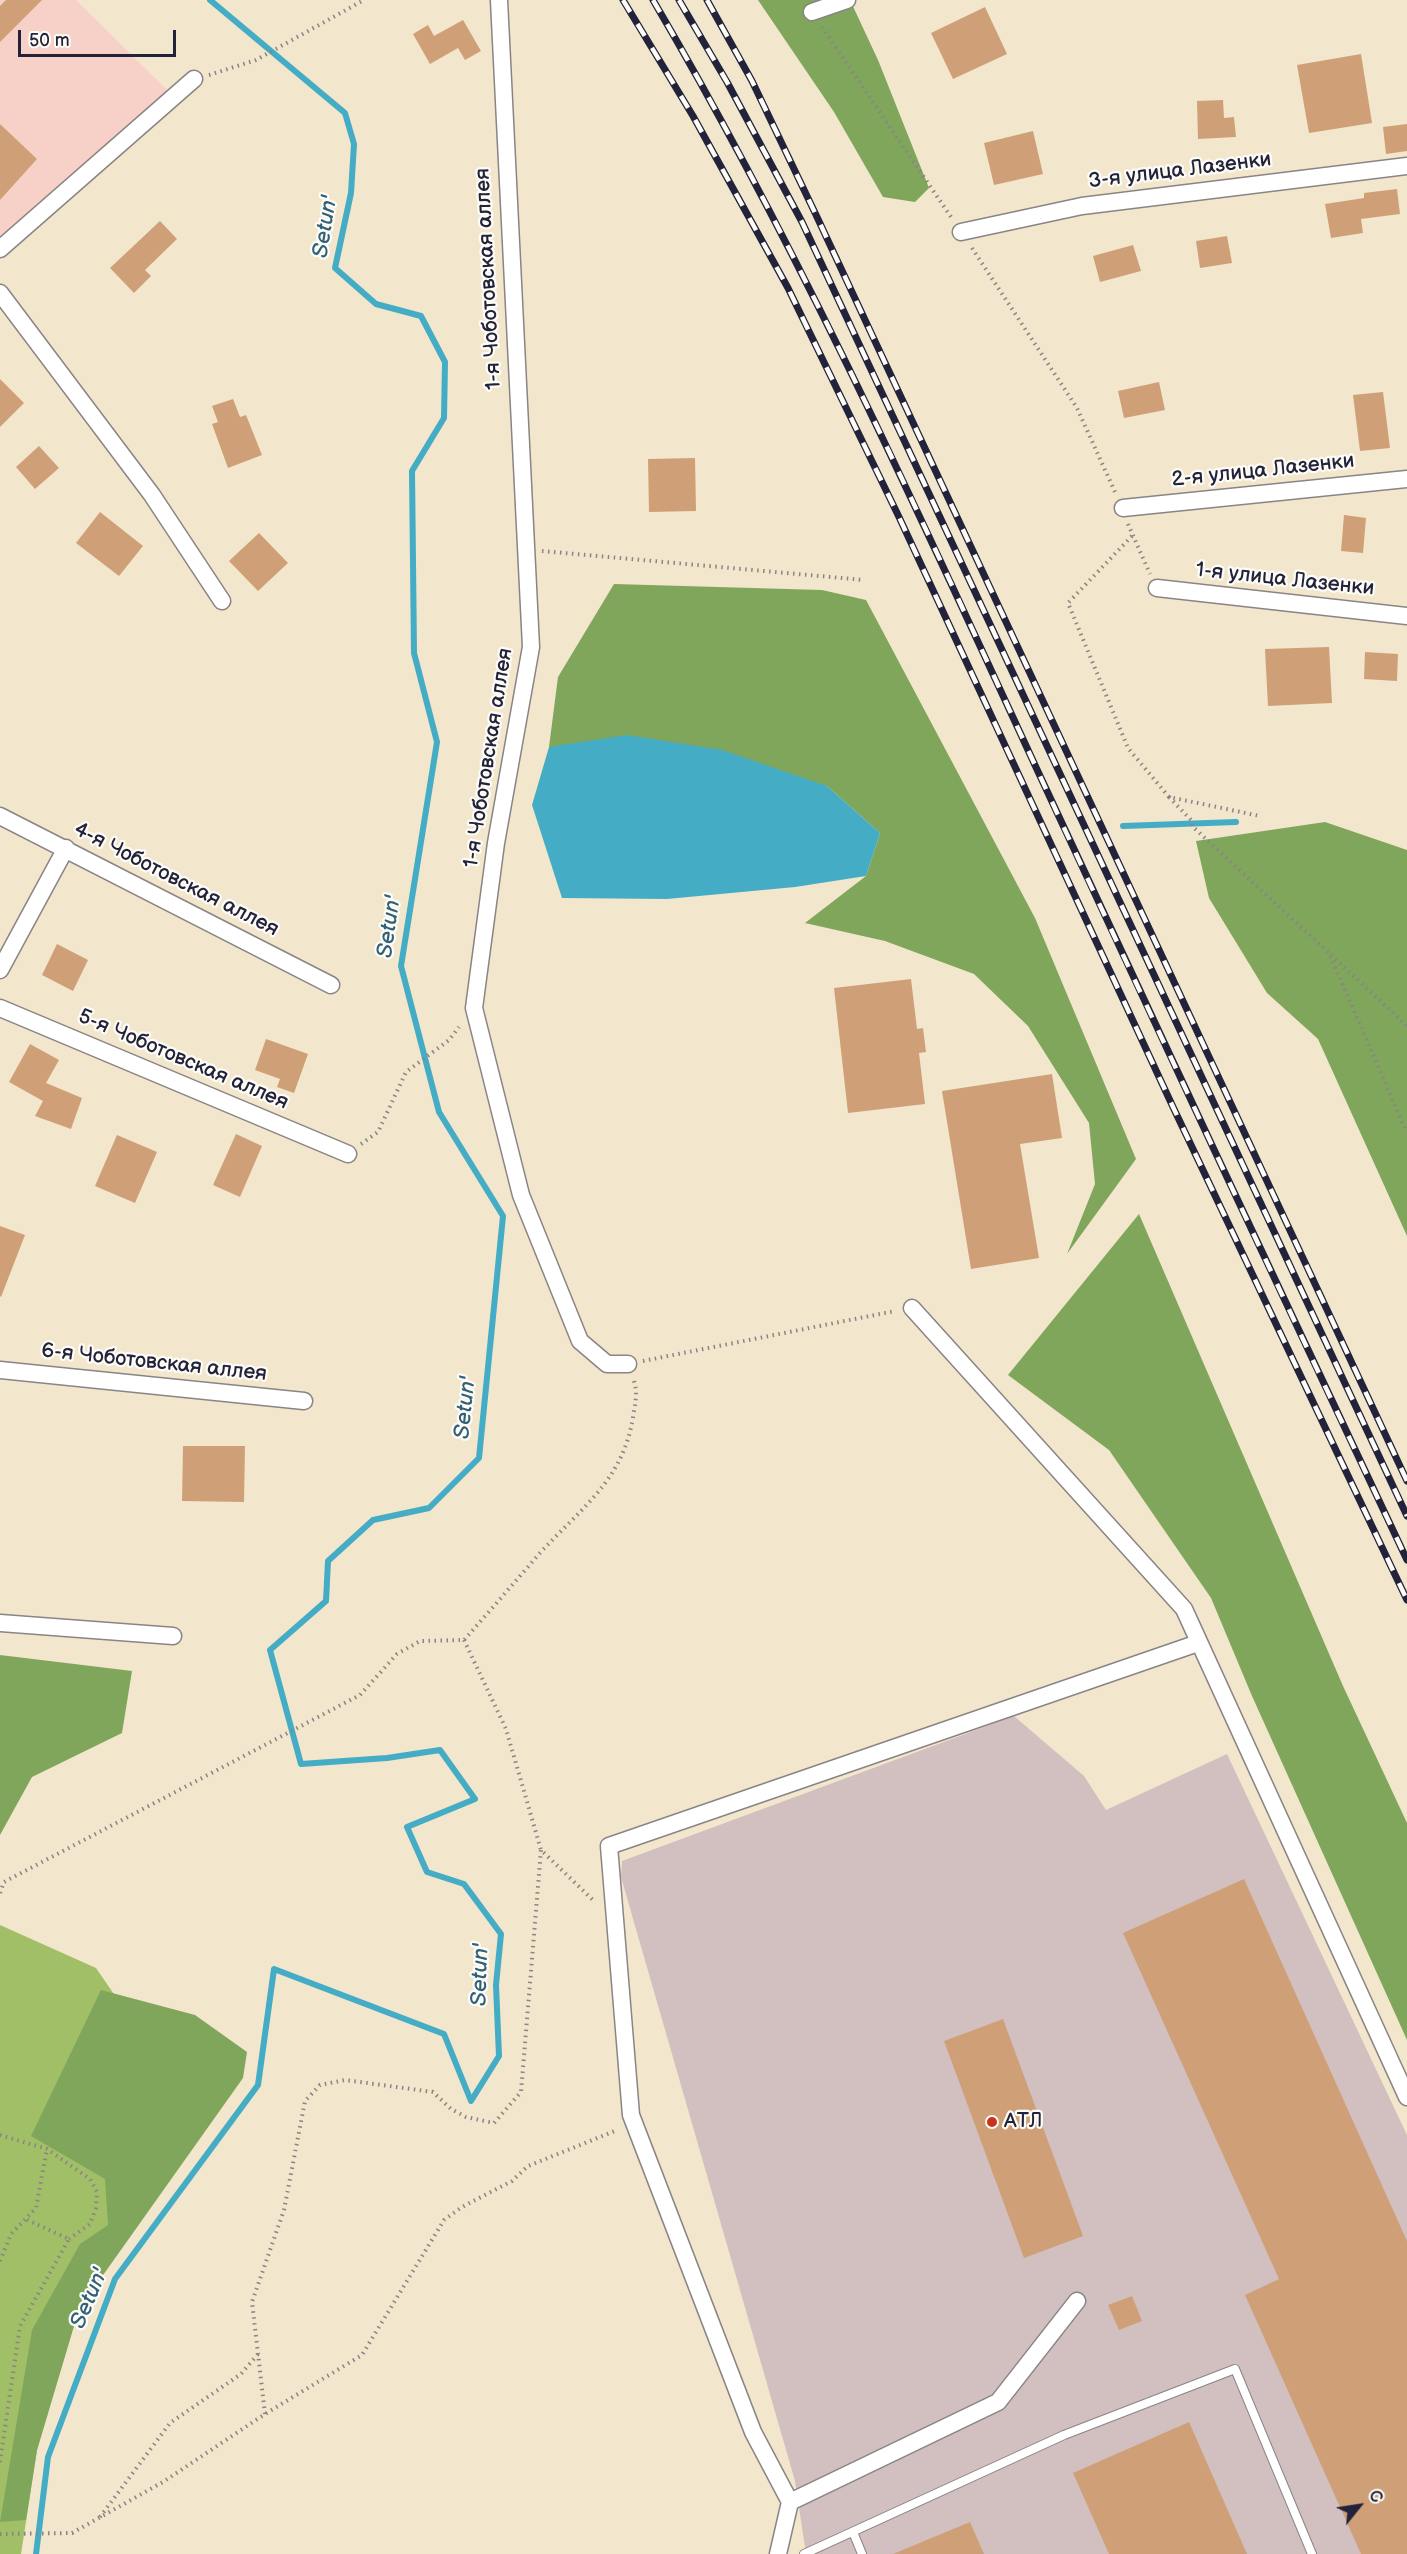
<!DOCTYPE html>
<html>
<head>
<meta charset="utf-8">
<style>
  body { margin:0 }
  #map { position:relative; width:1407px; height:2554px; overflow:hidden; background:#f2e6cd; font-family:"Balsamiq Sans",sans-serif }
  canvas { display:block }
  .north { position:absolute; left:1329px; top:2476px; width:60px; height:60px; -webkit-text-stroke:4px #fdfcf7; paint-order:stroke; rotate:60deg; font-size:16px; font-weight:700; line-height:24px; text-align:center; color:#22223b }
  .north::after { content:''; display:block; margin:auto; width:21px; height:27px; background:#22223b; clip-path:polygon(50% 0,100% 100%,50% 72%,0 100%) }
  .scale { position:absolute; left:18px; top:30px; width:158px; height:27px; box-sizing:border-box; border:3px solid #22223b; border-top:0; padding-left:8px; font-size:18px; line-height:21px; white-space:nowrap; color:#22223b; -webkit-text-stroke:4px #fdfcf7; paint-order:stroke }
</style>
</head>
<body>
<div id="map">
<canvas width="1407" height="2554"></canvas>
<div class="north">С</div>
<div class="scale">50 m</div>
</div>
<script>
const context = document.querySelector('canvas').getContext('2d');
context.lineJoin = 'round';
function fill(path, color) { context.fillStyle = color; context.fill(path, 'evenodd'); }
function stroke(path, color, width, dash) { context.strokeStyle = color; context.lineWidth = width; context.lineCap = dash ? 'butt' : 'round'; context.setLineDash(dash || []); context.stroke(path); }
function write(font, color, halo, rows, align = 'center') {
  context.font = font + ' "Balsamiq Sans",sans-serif'; context.lineWidth = 4.5; context.setLineDash([]); context.textBaseline = 'middle'; context.strokeStyle = halo; context.fillStyle = color; for (const [text, x, y, turn = 0] of rows) {
    context.save(); context.translate(x, y); context.rotate((+turn || 0) * Math.PI / 180); context.textAlign = isNaN(turn) ? turn : align; if (halo) context.strokeText(text, 0, 0); context.fillText(text, 0, 0); context.restore();
  }
}
fill(new Path2D(`
  M0,0H76L168,91L0,238Z`), '#f7d1c8');
fill(new Path2D(`
  M1014,1716L1084,1776L1106,1810L1227,1754L1407,2135V2554H806L795,2481L621,1877L622,1861Z`), '#d2bfc0');
fill(new Path2D(`
  M0,1925L96,1968L199,2118L79,2309L37,2450L21,2554H0Z`), '#a0bf67');
fill(new Path2D(`
  M758,0H850L878,60L929,188L915,202L883,197L834,112Z
  M614,584L822,590L866,600L1035,918L1136,1159L1067,1254L1095,1184L1089,1123L1028,1026L974,974L885,941L805,923L866,876L880,833L827,786L549,747L558,677Z
  M1325,822L1407,850V1236L1318,1039L1267,993L1209,898L1196,841Z
  M1139,1214L1343,1686L1407,1823V2040L1252,1696L1211,1598L1109,1450L1008,1375Z
  M0,1655L132,1671L122,1733L32,1777L0,1835Z
  M101,1990L195,2015L247,2052L243,2078L79,2309L37,2450L26,2520L0,2522L32,2330L80,2244L108,2225L105,2179L31,2136Z`), '#80a65c');
fill(new Path2D(`
  M627,735L722,750L827,786L880,833L866,876L795,887L667,899L562,898L532,805L549,747Z`), '#44acc4');
stroke(new Path2D(`
  M1123,826L1236,822
  M36,2554L48,2457L115,2279L258,2085L274,1969L444,2034L471,2101L499,2056L496,1985L501,1934L464,1884L427,1872L407,1827L475,1799L440,1750L387,1758L301,1764L270,1650L326,1601L328,1561L373,1520L429,1508L479,1458L503,1216L439,1112L401,966L437,742L414,653L412,471L444,418L445,362L421,316L376,304L335,268L351,193L354,144L345,113L210,0`), '#44acc4', 6);
fill(new Path2D(`
  M6,0H42L0,42V6Z
  M985,7L1007,54L953,79L931,33Z
  M463,20L481,51L465,60L458,48L430,64L413,34L428,25L434,36Z
  M1361,54L1372,123L1309,133L1297,65Z
  M1223,100L1224,118L1234,117L1236,137L1198,139L1197,101Z
  M0,124L37,159L0,200Z
  M1407,124V151L1386,154L1383,127Z
  M1033,131L1043,174L994,185L984,143Z
  M1397,189L1400,214L1361,219L1363,233L1331,238L1325,204L1364,198V193Z
  M160,221L177,239L145,270L151,276L134,293L110,268Z
  M1227,236L1232,263L1200,268L1196,241Z
  M1133,245L1141,271L1100,282L1093,256Z
  M0,379L24,403L0,427Z
  M1159,382L1165,410L1124,418L1118,391Z
  M1383,392L1390,448L1360,451L1353,395Z
  M233,399L240,417L246,415L262,455L228,468L212,424L218,422L212,406Z
  M39,446L59,468L35,489L16,467Z
  M695,458L696,511L649,512L648,459Z
  M100,512L143,546L119,576L76,543Z
  M1344,515L1366,518L1363,553L1341,551Z
  M259,533L288,563L258,591L229,561Z
  M1329,647L1332,703L1268,706L1265,649Z
  M1365,652L1398,654L1397,681L1364,679Z
  M57,944L88,960L73,991L42,975Z
  M911,979L917,1029L923,1028L926,1052L919,1053L925,1104L848,1113L834,988Z
  M266,1039L308,1054L294,1093L277,1087L280,1079L255,1070Z
  M30,1044L59,1060L46,1083L82,1098L71,1129L35,1116L43,1101L9,1082Z
  M1052,1074L1062,1138L1020,1144L1039,1258L971,1269L942,1091Z
  M236,1134L262,1146L240,1197L213,1185Z
  M117,1135L157,1152L135,1203L95,1186Z
  M0,1226L25,1235L1,1297L0,1296Z
  M183,1446H245L244,1502L182,1501Z
  M1244,1879L1407,2241V2554H1361L1245,2295L1279,2279L1123,1933Z
  M1003,2019L1083,2236L1024,2258L944,2041Z
  M1132,2296L1142,2321L1119,2330L1108,2305Z
  M1189,2422L1247,2554H1109L1073,2473Z
  M970,2522L984,2554H893Z`), '#cfa077');
const service = new Path2D(`
  M853,2532L862,2554
  M804,2554L1064,2435L1235,2369L1312,2554`);
const minor = new Path2D(`
  M499,0L531,647L496,843L474,1008L521,1195L580,1341L607,1364H628
  M812,12L847,0
  M961,232L1082,206L1407,166
  M0,249L194,79
  M0,293L152,495L222,601
  M1123,508L1407,479
  M1157,588L1407,616
  M0,816L331,985
  M0,970L66,848
  M0,1008L348,1154
  M912,1308L1184,1609L1407,2097
  M0,1370L304,1401
  M0,1623L173,1636
  M790,2502L753,2432L631,2115L609,1846L1198,1643
  M790,2502L998,2402L1077,2301
  M778,2554L790,2502`);
stroke(service, '#8a8484', 10);
stroke(minor, '#8a8484', 19);
stroke(new Path2D(`
  M822,27L951,217
  M209,75L256,60L364,0
  M972,248L1077,408L1115,492
  M1128,524L1150,574
  M1132,536L1068,603L1128,748L1169,797L1260,816
  M542,551L864,580
  M1169,797L1191,820L1192,826L1329,953L1406,1131
  M1331,955L1407,1026
  M361,1144L378,1132L406,1072L449,1040L459,1027
  M643,1361L895,1311
  M464,1640L506,1729L541,1850L595,1902
  M0,1893L4,1882L360,1695L397,1654L420,1641L464,1640C489,1612 514,1583 539,1554C580,1509 623,1481 633,1417C635,1404 638,1394 634,1381
  M0,2135L47,2149L90,2179L97,2192L96,2208L90,2224L69,2239
  M0,2261L11,2234L36,2208L47,2149
  M265,2414L252,2302L284,2210L305,2101L320,2085L345,2080L433,2092L451,2109L466,2117L494,2123L521,2092L541,1850
  M0,2462L20,2326L69,2239L25,2219
  M100,2517L170,2423L241,2374L258,2354
  M0,2534L72,2533L163,2482L265,2414L362,2355L444,2220L462,2207L512,2181L528,2166L617,2130`), '#8a8484', 4, [1.5, 4.5]);
stroke(service, '#fff', 8);
stroke(minor, '#fff', 16);
const rail = new Path2D(`
  M623,0L693,116L788,288L899,517L1173,1107L1407,1600
  M653,0C797,245 915,505 1034,763C1157,1029 1282,1295 1407,1560
  M679,0L727,82L802,222L1407,1516
  M707,0L752,81L817,217L1407,1481`);
stroke(rail, '#22223b', 7);
stroke(rail, '#fdfcf7', 4.5, [14]);
for (const [x, y, r, color] of [
  [992,2122,6,"#c8321e"]
]) { const dot = new Path2D(); dot.arc(x, y, r, 0, 2 * Math.PI); context.fillStyle = color; context.fill(dot); stroke(dot, '#fdfcf7', 2); }
write('21px', '#22223b', '#fdfcf7', [
  ["3-я улица Лазенки",1180,171,-7],
  ["1-я Чоботовская аллея",489,279,-93],
  ["2-я улица Лазенки",1263,471,-6],
  ["1-я улица Лазенки",1285,580,6],
  ["1-я Чоботовская аллея",489,758,-81],
  ["4-я Чоботовская аллея",176,880,27],
  ["5-я Чоботовская аллея",183,1060,23],
  ["6-я Чоботовская аллея",154,1363,6]
]);
write('21px', '#22223b', '#fdfcf7', [
  ["АТЛ",1004,2122]
], 'left');
write('italic 22px', '#316079', '#fdfcf7', [
  ["Setun'",326,227,-81],
  ["Setun'",390,927,-82],
  ["Setun'",466,1408,-84],
  ["Setun'",481,1975,-88],
  ["Setun'",90,2299,-67]
]);
</script>
</body>
</html>
